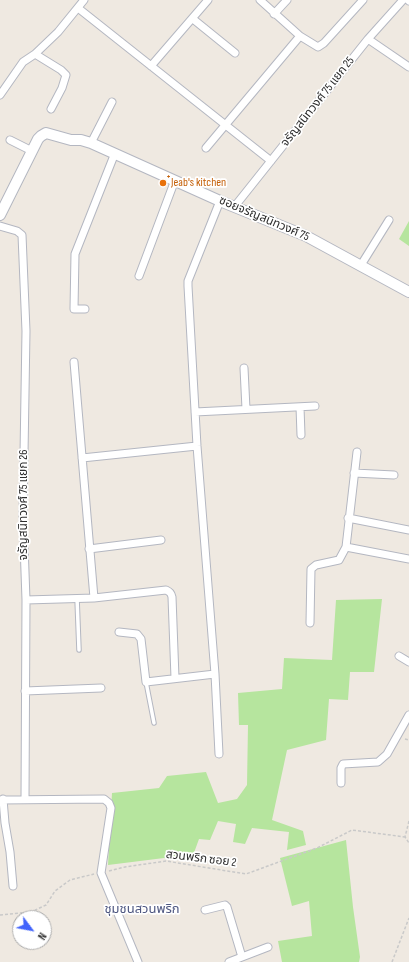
<!DOCTYPE html>
<html>
<head>
<meta charset="utf-8">
<style>
  body { margin:0 }
  #map { position:relative; width:409px; height:962px; overflow:hidden; background:#efe9e1; font-family:"Sofia Sans Condensed",sans-serif }
  canvas { display:block }
  .north { position:absolute; left:12px; top:910px; width:40px; height:40px; box-sizing:border-box; background:#fff; border:1px solid #ababab; border-radius:50%; rotate:122deg; font-size:11px; font-weight:700; line-height:16px; text-align:center; color:#2e2e2e }
  .north::after { content:''; display:block; margin:auto; width:14px; height:18px; background:#4264fb; clip-path:polygon(50% 0,100% 100%,50% 72%,0 100%) }
</style>
</head>
<body>
<div id="map">
<canvas width="409" height="962"></canvas>
<div class="north">N</div>
</div>
<script>
const context = document.querySelector('canvas').getContext('2d');
context.lineJoin = 'round';
function fill(path, color) { context.fillStyle = color; context.fill(path, 'evenodd'); }
function stroke(path, color, width, dash) { context.strokeStyle = color; context.lineWidth = width; context.lineCap = dash ? 'butt' : 'round'; context.setLineDash(dash || []); context.stroke(path); }
function write(font, color, halo, rows, align = 'center') {
  context.font = font + ' "Sofia Sans Condensed","Noto Sans Thai",sans-serif'; context.lineWidth = 3.5; context.setLineDash([]); context.textBaseline = 'middle'; context.strokeStyle = halo; context.fillStyle = color; for (const [text, x, y, turn = 0] of rows) {
    context.save(); context.translate(x, y); context.rotate((+turn || 0) * Math.PI / 180); context.textAlign = isNaN(turn) ? turn : align; if (halo) context.strokeText(text, 0, 0); context.fillText(text, 0, 0); context.restore();
  }
}
fill(new Path2D(`
  M409,221V246L399,239Z
  M382,599L374,672H350L348,700L329,699L326,740L287,750L272,820L303,831L306,845L287,850L289,832L252,828L245,844L233,842L236,824L218,821L210,840L199,839L191,861L164,858L108,865L112,793L159,788L167,776L206,772L218,803L237,799L247,785L248,725H239L238,693L282,689L284,658L332,660L336,600Z
  M346,840L353,907L360,957L359,962H282L278,941L312,936L309,901L292,906L280,858Z`), '#b6e59e');
const lane = new Path2D(`
  M77,598L79,650
  M146,682L154,723`);
const street = new Path2D(`
  M260,0L300,36L318,47L324,43L363,0
  M408,0L409,1
  M78,8L271,161
  M274,14L287,0
  M193,19L235,53
  M368,39L409,67
  M35,54L61,70L66,75L62,88L51,109
  M151,66L208,0
  M0,95L23,62L35,54L58,32L84,0
  M10,140L32,151
  M91,143L112,102
  M206,148L300,36
  M235,206L368,39L403,0
  M0,226L17,231L22,235L26,331L23,516L26,600L25,799
  M361,265L389,220
  M139,276L175,180
  M85,309H74L75,254L115,153
  M74,362L94,598
  M244,368L246,409
  M300,407L301,435
  M195,412L315,406
  M82,458L197,446
  M354,473L394,475
  M348,518L409,530
  M346,547L409,559
  M89,549L161,540
  M26,600L94,598L166,590C170,592 171,593 172,597L175,678
  M310,623L311,569L316,565L339,560L346,547L357,452
  M119,632L137,634L141,639L146,682L215,674
  M399,656L409,662
  M25,691L101,688
  M219,754L215,674L197,446L188,286V281L220,201
  M341,783V768L343,764L378,762L387,754L409,715
  M3,799L5,823L10,852L13,886
  M0,800L104,799L109,803L111,808L101,873L138,962
  M205,910L225,905L227,907L242,957
  M229,962L268,947`);
const secondary = new Path2D(`
  M0,215L38,139L41,136L46,133L71,140H81L91,143L220,201L306,236L409,292`);
stroke(lane, '#b4b7c1', 5.5);
stroke(street, '#b4b7c1', 9);
stroke(secondary, '#b4b7c1', 12);
stroke(new Path2D(`
  M405,739L409,740
  M409,821L405,837L409,843
  M109,871L125,867L166,861L246,874L317,848L352,830L405,837
  M0,915L31,912L46,905L55,891L70,880L94,874
  M392,962L409,918`), '#c9c9c9', 1.5, [3, 2]);
stroke(lane, '#fff', 3.5);
stroke(street, '#fff', 7);
stroke(secondary, '#fff', 10);
for (const [x, y, r, color] of [
  [163,183,4,"#e8710a"]
]) { const dot = new Path2D(); dot.arc(x, y, r, 0, 2 * Math.PI); context.fillStyle = color; context.fill(dot); stroke(dot, '#fff', 1.5); }
write('12px', '#2e2e2e', '#fff', [
  ["จรัญสนิทวงศ์ 75 แยก 25",318,102,-52],
  ["ซอยจรัญสนิทวงศ์ 75",264,219,23],
  ["จรัญสนิทวงศ์ 75 แยก 26",24,505,-90],
  ["สวนพริก ซอย 2",201,859,7]
]);
write('12px', '#c56008', '#fff', [
  ["๋Jeab's kitchen",171,183]
], 'left');
write('13px', '#4d5680', '#fff', [
  ["ชุมชนสวนพริก",142,910]
]);
</script>
</body>
</html>
